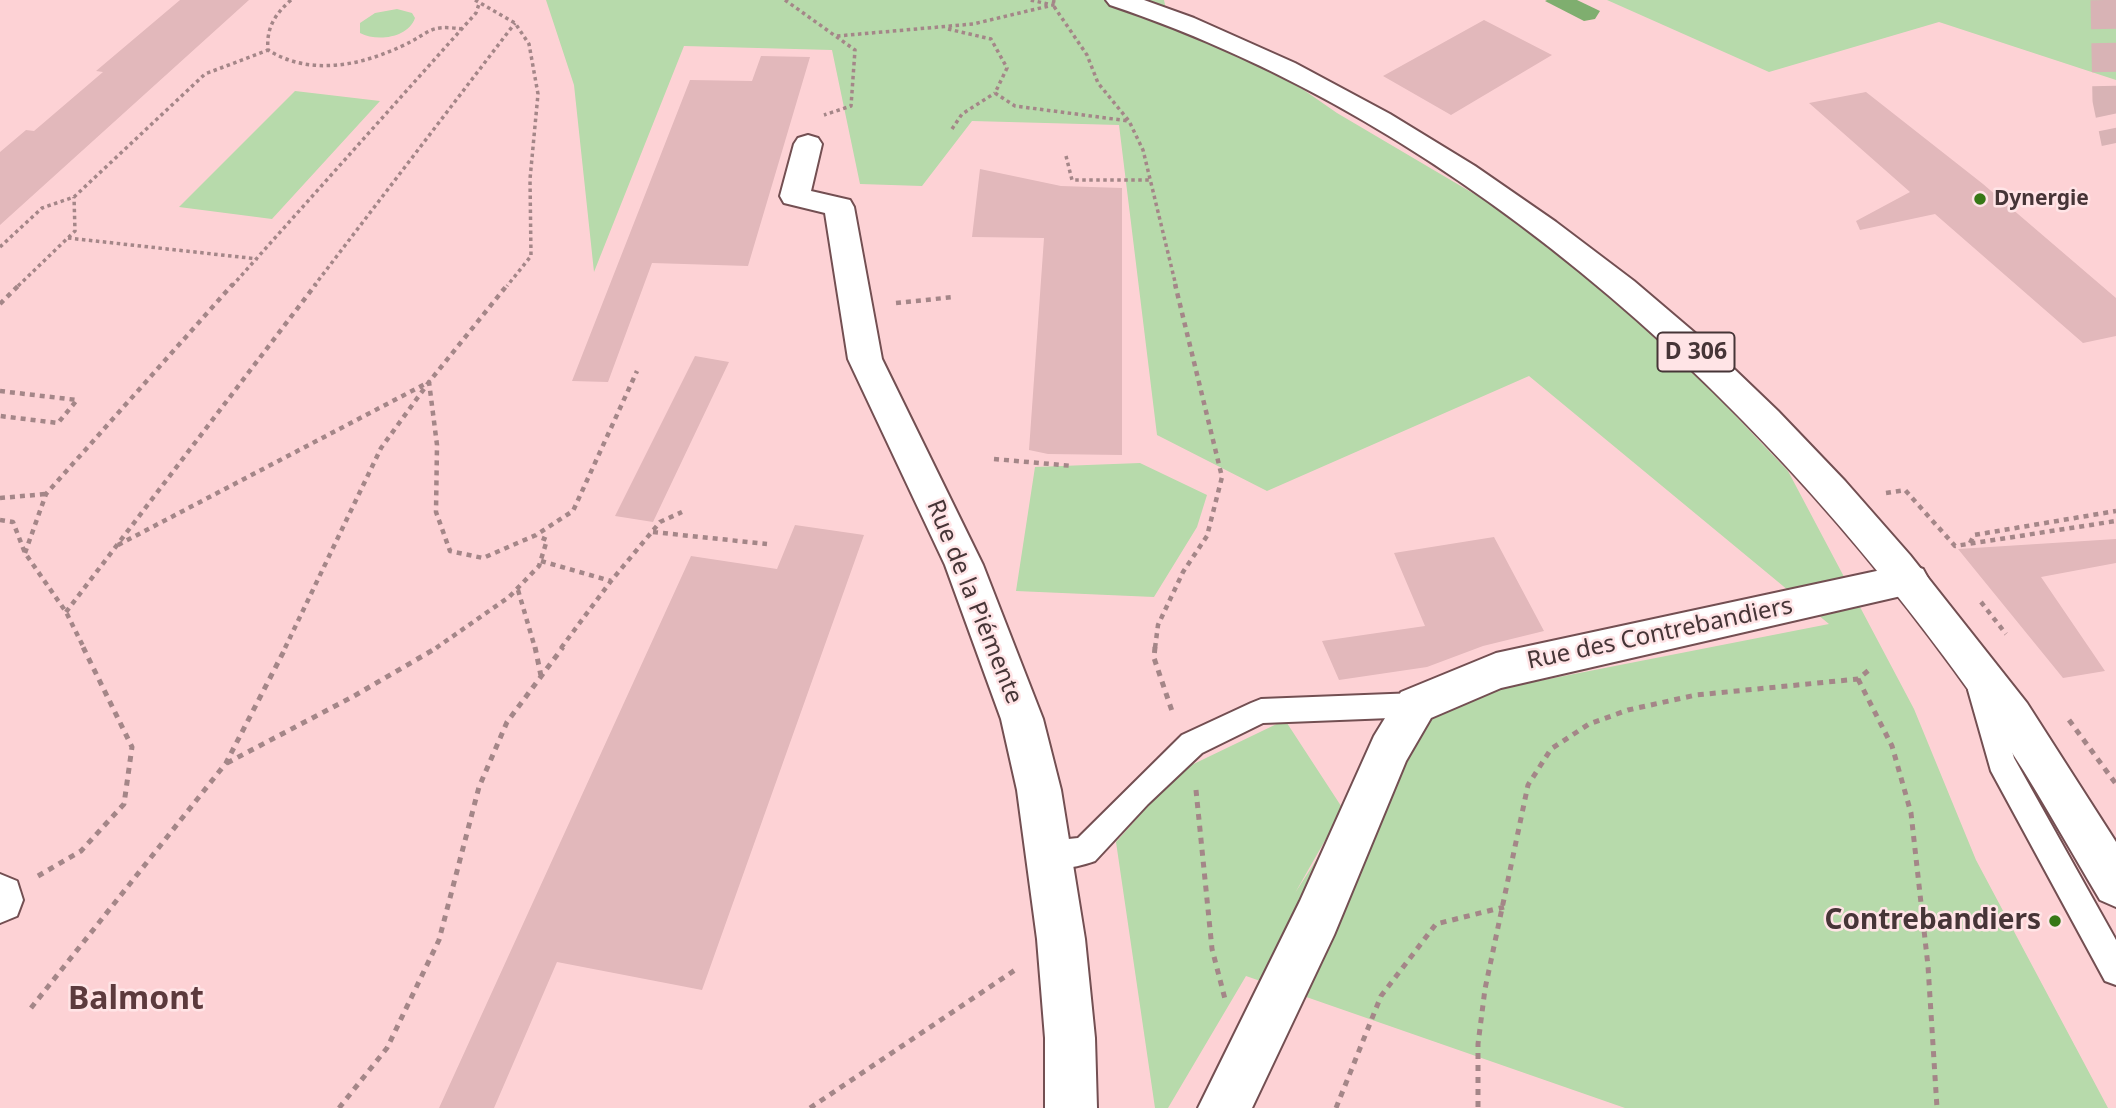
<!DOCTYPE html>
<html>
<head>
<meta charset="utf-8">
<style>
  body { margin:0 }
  canvas { display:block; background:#fdd2d5 }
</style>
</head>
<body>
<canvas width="2116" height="1108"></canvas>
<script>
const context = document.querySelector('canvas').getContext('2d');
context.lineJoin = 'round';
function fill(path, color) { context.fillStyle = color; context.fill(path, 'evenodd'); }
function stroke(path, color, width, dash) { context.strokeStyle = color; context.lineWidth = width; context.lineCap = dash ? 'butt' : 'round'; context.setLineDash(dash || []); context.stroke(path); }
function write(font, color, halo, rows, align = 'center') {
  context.font = font + ' "Noto Sans",sans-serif'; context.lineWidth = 5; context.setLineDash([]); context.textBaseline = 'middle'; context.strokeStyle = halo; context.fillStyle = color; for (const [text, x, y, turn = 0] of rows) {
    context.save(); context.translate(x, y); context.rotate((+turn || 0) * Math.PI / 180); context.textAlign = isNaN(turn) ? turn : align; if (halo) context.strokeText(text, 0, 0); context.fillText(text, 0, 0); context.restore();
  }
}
fill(new Path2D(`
  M546,0H1164L1169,23L1272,68L1337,113L1515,218L1640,315L1788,471L1914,709L1976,860L2108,1108H1625L1246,976L1168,1108H1155L1116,842L1179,771L1285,720L1343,809L1295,893L1416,705L1829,624L1529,376L1267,491L1157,435L1119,125L972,121L922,186L860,184L832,50L684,46L594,272L574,85Z
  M1607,0H2116V80L1939,22L1769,72Z
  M397,9L412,13L415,18C408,38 377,42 360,33V23L375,13Z
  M295,91L380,101L272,219L179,207Z
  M1140,463L1207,495L1197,527L1154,597L1016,591L1035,467Z`), '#b7daab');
fill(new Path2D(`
  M1547,0H1577L1600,11L1595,19L1584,21L1545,1Z`), '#7fae6f');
fill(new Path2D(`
  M180,0H249L0,225V152L26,130L34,131L103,72L96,71Z
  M1484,20L1552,55L1451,115L1383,76Z
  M761,56L810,57L748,266L652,263L608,382L572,381L690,80L752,81Z
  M1866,92L1983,184L2116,298V336L2083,343L1935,214L1860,230L1856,221L1910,192L1809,103Z
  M980,169L1061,186L1122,188V455L1048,454L1029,450L1044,238L972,237Z
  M695,356L729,362L653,522L615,516Z
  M795,525L864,535L702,990L557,962L494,1108H439L691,556L777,569Z
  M1494,537L1544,631L1483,646L1427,667L1339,680L1322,641L1425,626L1394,553Z
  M2116,539V563L2041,577L2105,671L2063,678L1958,549Z`), '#e2b8bb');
stroke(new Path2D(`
  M2105,0L2107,100L2116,143`), '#d8b3b5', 29, [29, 14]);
const service = new Path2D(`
  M1981,678L1990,682L1994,690L2014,758L2116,940V985L2105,981L1991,771L1968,690L1972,682Z
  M1416,693L1425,697L1429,705L1425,713L1416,717L1263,723L1202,753L1148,804L1095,861C1078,867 1056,872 1039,865L1034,855L1039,845L1049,841L1078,838L1182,735L1251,703L1261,699Z`);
const minor = new Path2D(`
  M808,135L818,138L822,144L811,191L850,200L854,207L882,359L983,565L1043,719L1061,790L1085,939L1095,1038L1097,1108H1045V1038L1037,939L1017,790L1001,719L945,565L848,359L825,213L784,203L780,196L794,144L798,138Z
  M1909,564L1923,569L1929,580L1923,591L1501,688L1431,718L1406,761L1334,935L1252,1108H1198L1300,901L1374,736L1401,692L1496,653Z`);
const tertiary = new Path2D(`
  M0,874L17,881L23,900L17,916L0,923Z`);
const primary = new Path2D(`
  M1106,0H1144L1194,18L1295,63L1390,114L1475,166L1556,222L1634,281L1708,344L1778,411L1845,481L1910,555L2027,703L2116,842V907L2100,900C2066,843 2034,784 1997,730C1782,418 1475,127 1110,5Z`);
stroke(service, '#734f52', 4);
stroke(minor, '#734f52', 4);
stroke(tertiary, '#734f52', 4);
stroke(primary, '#734f52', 4);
stroke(new Path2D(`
  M291,0C275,14 266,28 268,50C309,76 360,66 402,46C431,33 427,24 462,29
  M475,0L515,23L529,44L538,94L530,179L531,256L507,286
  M785,0L855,50L851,106L824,115
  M1054,0L1053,5L1087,55L1098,83L1129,121L1143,150L1176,286
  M948,29L991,39L1007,68L995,93L1015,106L1129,121
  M837,36L973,24L1053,5L1030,0
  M952,129L962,114L995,93
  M1066,156L1072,180H1151
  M68,238L258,259
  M0,247L42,208L74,197L205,74L268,50
  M18,286L75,231L74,197
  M232,286L476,13L479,4
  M314,286L515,23`), '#a48688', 3.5, [3.5, 3.5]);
stroke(new Path2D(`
  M896,303L954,297
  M0,304L20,284
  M0,391L77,400L58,423L0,416
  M994,459L1073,466
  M1886,493L1905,490L1955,546L2116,521
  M0,498L46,494
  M0,520L13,522L25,553L66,612L84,648
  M653,532L767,544
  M1970,543L1974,535L2116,511
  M118,545L429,382L437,445L436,512L450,551L483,558L536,535L573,511L637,371
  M25,553L46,494L233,284
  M541,561L611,581
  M518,590L535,648
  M1981,602L2006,634
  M66,612L316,284
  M285,648L381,448L429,382L508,284
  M436,648L509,597L539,566L547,540L537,536
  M561,648L611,581L660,522L682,512
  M1155,648L1158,625L1183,572L1207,536L1222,477L1175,284`), '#a48688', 4.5, [5, 5]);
stroke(new Path2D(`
  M535,647L541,676
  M1155,647L1154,658L1173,714
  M1858,679L1892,746L1911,813L1928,966L1937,1108
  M2069,720L2116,784
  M227,763L354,696L438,647
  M1196,790L1212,949L1225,999
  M38,876L81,851L124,804L132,747L83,647
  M31,1008L226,763L286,647
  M1478,1107V1044L1485,989L1528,785L1551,749L1589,724L1628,710L1696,695L1858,679L1869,670
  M339,1108L387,1048L439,940L479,787L507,722L563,647
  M810,1108L1018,968
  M1336,1108L1381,996L1436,924L1504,907`), '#a48688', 5, [6, 6]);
fill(service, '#fff');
fill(minor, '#fff');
fill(tertiary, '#fff');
fill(primary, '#fff');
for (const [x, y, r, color] of [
  [1980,199,7,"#367816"],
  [2055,921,7,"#367816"]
]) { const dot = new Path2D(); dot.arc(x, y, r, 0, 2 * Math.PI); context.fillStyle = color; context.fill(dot); stroke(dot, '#ffe4e6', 2.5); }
write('bold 21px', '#463537', '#ffe4e6', [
  ["Dynergie",1994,199]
], 'left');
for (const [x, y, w] of [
  [1696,352,77]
]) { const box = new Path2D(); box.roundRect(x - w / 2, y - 19.5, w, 39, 5); context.fillStyle = '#ffe4e6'; context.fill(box); stroke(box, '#463537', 2); }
write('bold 23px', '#463537', null, [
  ["D 306",1696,352]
]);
write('24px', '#463537', '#ffe4e6', [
  ["Rue de la Piémente",974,602,68],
  ["Rue des Contrebandiers",1660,634,-12]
]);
write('bold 28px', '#463537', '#ffe4e6', [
  ["Contrebandiers",2041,921]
], 'right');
write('bold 32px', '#5c3a3d', '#ffe4e6', [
  ["Balmont",136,1000]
]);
</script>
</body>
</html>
